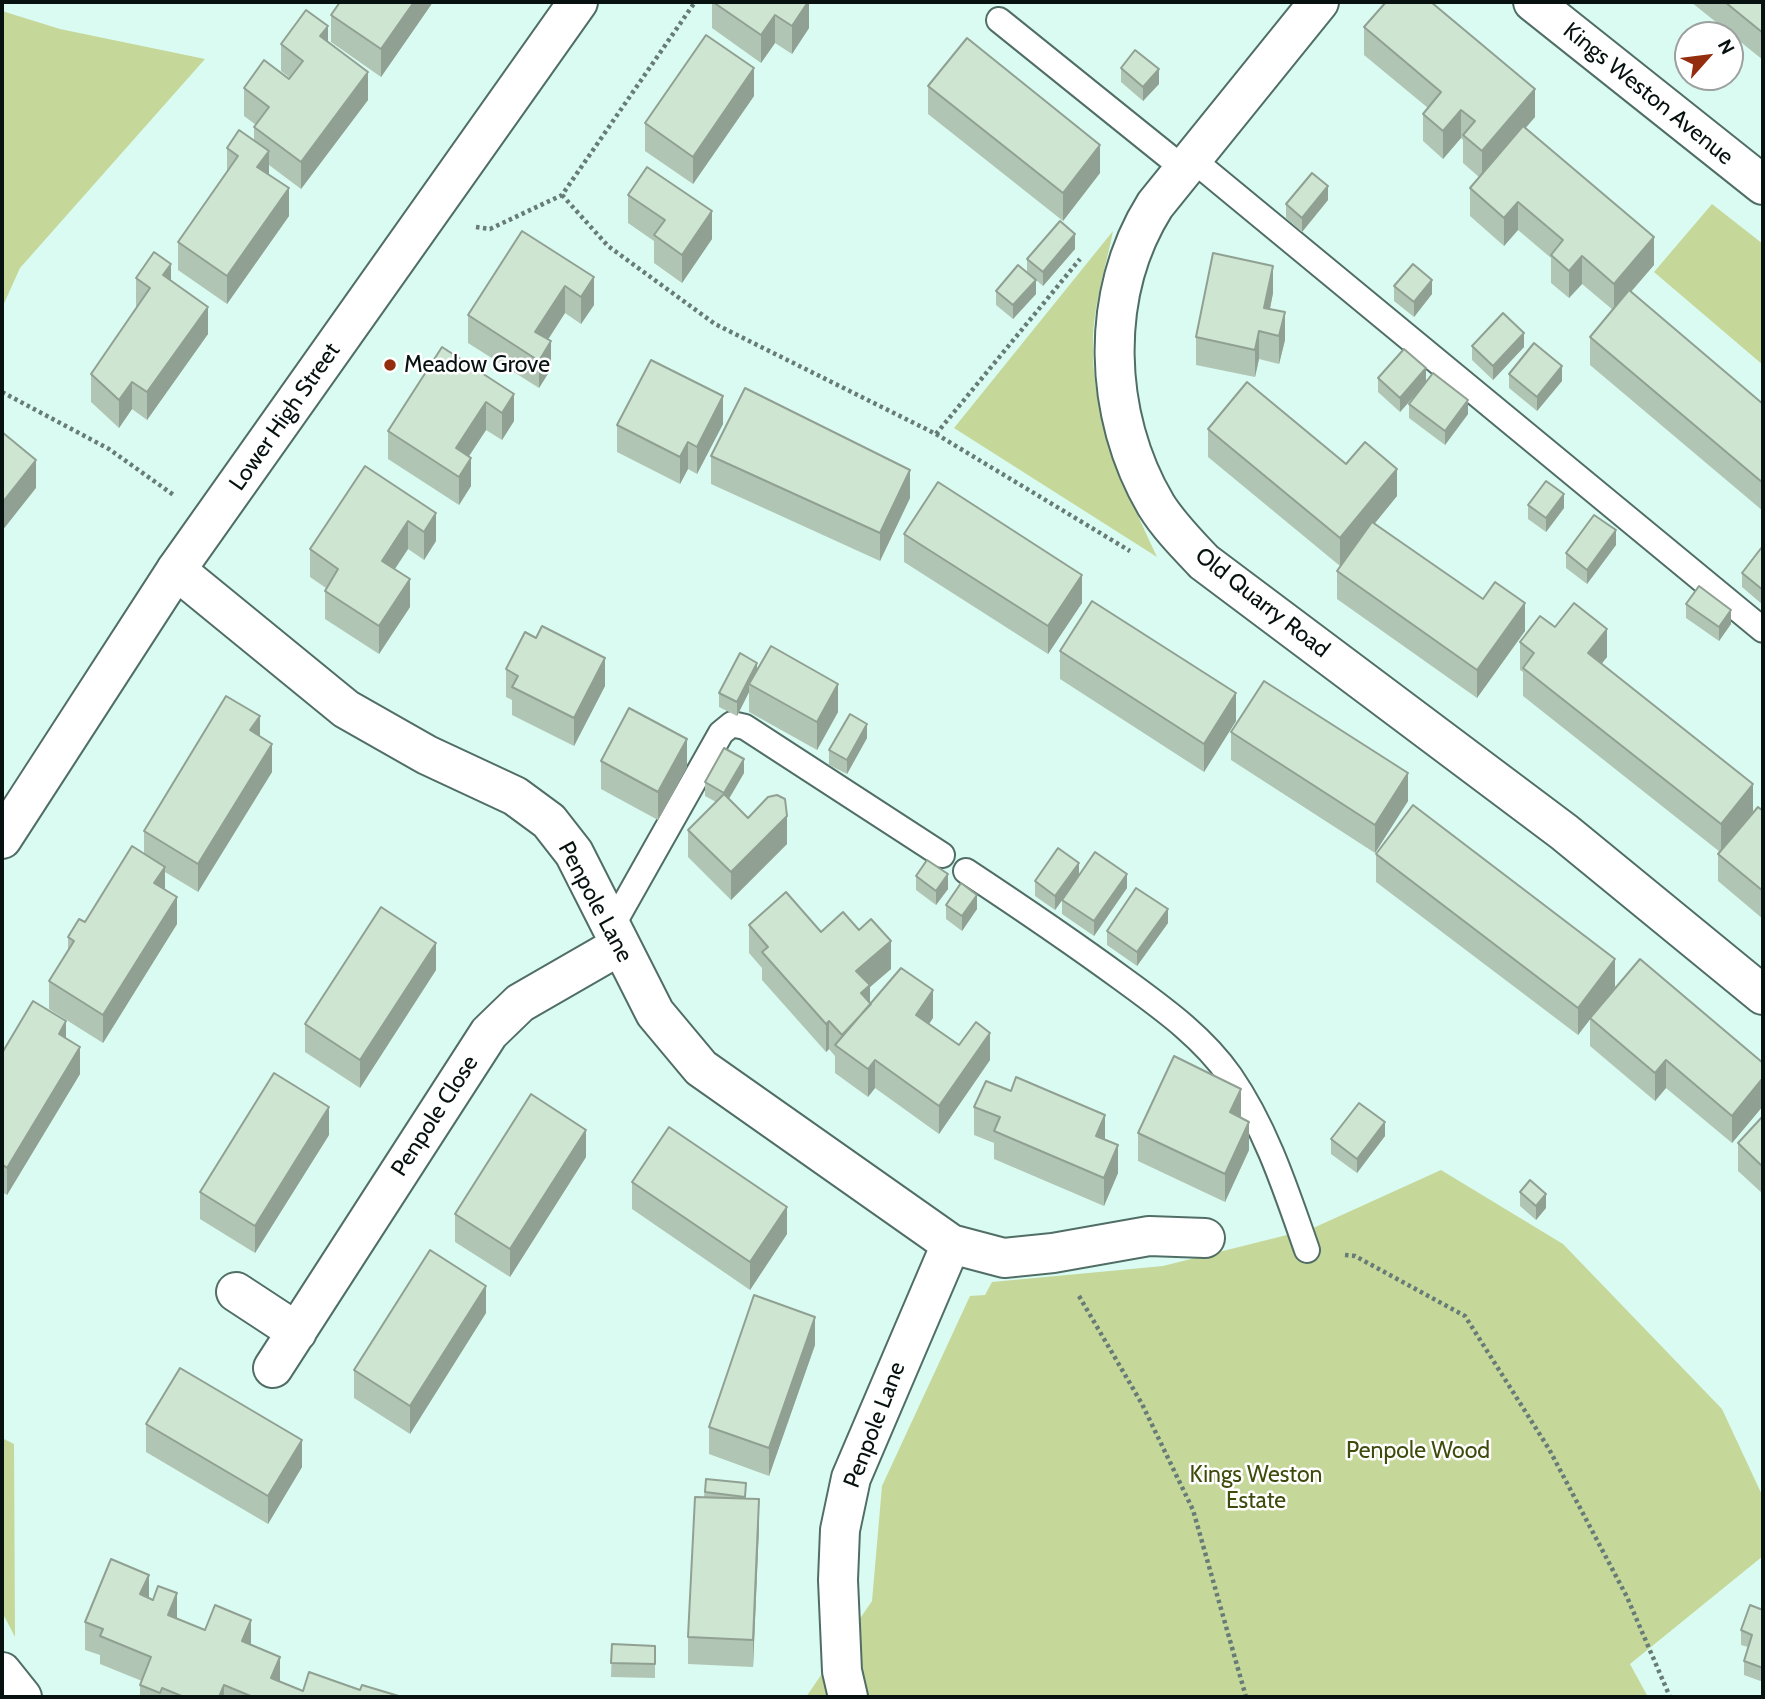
<!DOCTYPE html>
<html>
<head>
<meta charset="utf-8">
<style>
  body { margin:0 }
  #map { position:relative; width:1765px; height:1699px; overflow:hidden; background:#dafbf2; font-family:Cabin,sans-serif }
  canvas { display:block }
  .frame { position:absolute; inset:0; border:4px solid #071210; pointer-events:none }
  .north { position:absolute; left:1674px; top:21px; width:70px; height:70px; box-sizing:border-box; background:#fff; border:2px solid #9ca09f; border-radius:50%; rotate:62deg; font-size:19px; font-weight:700; line-height:28px; text-align:center; color:#071210 }
  .north::after { content:''; display:block; margin:auto; width:24px; height:32px; background:#942d0d; clip-path:polygon(50% 0,100% 100%,50% 72%,0 100%) }
</style>
</head>
<body>
<div id="map">
<canvas width="1765" height="1699"></canvas>
<div class="frame"></div>
<div class="north">N</div>
</div>
<script>
const context = document.querySelector('canvas').getContext('2d');
context.lineJoin = 'round';
function fill(path, color) { context.fillStyle = color; context.fill(path, 'evenodd'); }
function stroke(path, color, width, dash) { context.strokeStyle = color; context.lineWidth = width; context.lineCap = dash ? 'butt' : 'round'; context.setLineDash(dash || []); context.stroke(path); }
function write(font, color, halo, rows, align = 'center') {
  context.font = font + ' Cabin,sans-serif'; context.lineWidth = 5; context.setLineDash([]); context.textBaseline = 'middle'; context.strokeStyle = halo; context.fillStyle = color; for (const [text, x, y, turn = 0] of rows) {
    context.save(); context.translate(x, y); context.rotate((+turn || 0) * Math.PI / 180); context.textAlign = isNaN(turn) ? turn : align; if (halo) context.strokeText(text, 0, 0); context.fillText(text, 0, 0); context.restore();
  }
}
fill(new Path2D(`
  M2,11L60,29L205,59L20,268L2,308Z
  M1712,204L1763,244V365L1654,272Z
  M1113,231C1106,267 1093,306 1093,343C1091,420 1126,489 1157,557L954,428Z
  M1441,1170L1563,1244L1722,1409L1763,1497V1556L1630,1664L1648,1697H806L872,1601L882,1486L970,1296L985,1295L992,1282L1163,1266L1311,1229Z
  M2,1438L14,1444L15,1637L2,1612Z`), '#c6d79a');
const service = new Path2D(`
  M999,20L1184,169
  M1192,159L1763,630
  M966,871C1019,906 1072,942 1124,980C1162,1008 1202,1036 1230,1076C1266,1128 1286,1190 1307,1250
  M611,928L721,733L732,724L745,727L942,855`);
const minor = new Path2D(`
  M1319,2L1155,205C1099,294 1103,415 1156,505C1169,526 1187,544 1204,562L1564,832L1763,995
  M176,570L346,709L427,755L515,796L549,821L574,853L655,1013L701,1068L951,1244L1004,1258L1053,1253L1149,1236L1205,1238
  M236,1292L297,1332
  M273,1368L489,1033L520,1003L619,946
  M2,1672L22,1697
  M848,1697L842,1671L838,1580L840,1530L851,1478L951,1244`);
const tertiary = new Path2D(`
  M1533,2L1763,185`);
const secondary = new Path2D(`
  M2,839L176,570L578,2`);
stroke(service, '#516e66', 28);
stroke(minor, '#516e66', 42);
stroke(tertiary, '#516e66', 42);
stroke(secondary, '#516e66', 42);
stroke(new Path2D(`
  M562,195L608,246L715,324L936,434L1130,551
  M476,227L490,229L562,195L695,2
  M2,392L109,449L175,496
  M936,434L1080,259
  M1345,1255L1355,1256L1465,1316L1549,1449L1627,1597L1670,1697
  M1079,1296L1142,1404L1193,1510L1246,1697`), '#677c77', 4.5, [3.5, 3.5]);
stroke(service, '#fff', 24);
stroke(minor, '#fff', 38);
stroke(tertiary, '#fff', 38);
stroke(secondary, '#fff', 38);
fill(new Path2D(`
  M433,2L381,77L331,42V15Z
  M712,2H809V28L792,54L775,43L761,63L712,28Z
  M1691,2H1763V60Z
  M1364,27L1535,117L1525,128L1654,265L1631,292L1763,404V511L1590,365V337L1613,310L1582,284L1569,298L1551,283V258L1518,230L1504,246L1470,216V188L1479,177L1463,163V140L1461,138L1443,159L1423,141V114L1428,108L1364,55Z
  M328,41L368,100L301,189L269,165V174L289,216L227,304L178,270V242L227,171V148L254,141V127L256,125L244,116V88L289,79L290,78L281,71V44Z
  M1121,68L1159,84L1143,101L1121,82Z
  M928,86L1100,173L1063,221L928,114Z
  M754,96L693,184L645,151V123Z
  M628,195L712,239L682,283L654,263V241L628,223Z
  M1328,200L1302,232L1286,218V204Z
  M522,231L594,305L581,324L565,313L548,340L551,369L539,388L468,343V315Z
  M1075,249L1043,286L1036,280V294L1013,319L996,305V291L1027,272V259Z
  M136,278L171,281L208,334L147,420L132,409L119,428L91,402V374L137,307L136,306Z
  M1394,286L1432,294L1414,317L1394,301Z
  M1273,293L1270,309L1285,340L1279,364L1259,359L1255,377L1196,365V337Z
  M1472,346L1524,347L1493,380L1472,360Z
  M442,347L514,421L502,440L486,430L469,456L471,486L459,505L388,459V431Z
  M1509,374L1562,381L1537,411L1509,388Z
  M1378,378L1426,382L1468,414L1445,445L1409,418V404L1424,385L1400,412L1378,392Z
  M723,424L697,474L688,469L680,484L617,452V425Z
  M1208,429L1346,464L1397,496L1375,523L1525,631L1477,698L1337,599V571L1340,566L1208,457Z
  M711,456L910,498L880,561L711,484Z
  M365,466L436,541L424,560L408,549L395,569L410,607L379,654L325,619V591L326,588L310,577V549Z
  M1528,505L1564,508L1546,532L1528,519Z
  M904,534L1082,603L1048,654L904,562Z
  M1616,545L1587,584L1566,568V553Z
  M1763,548V605L1742,587V573Z
  M1686,604L1731,624L1719,641L1686,618Z
  M1555,627L1607,657L1601,664L1753,811H1763V919L1718,881V854L1720,852L1523,696V672L1520,670V642Z
  M1060,651L1236,721L1204,772L1060,679Z
  M506,669L605,686L574,746L512,715V700L506,697Z
  M757,670L838,712L817,750L749,712V692L737,716L719,707V693Z
  M1231,732L1408,801L1375,853L1231,760Z
  M260,736L272,772L198,892L165,872V889L177,924L103,1043L49,1009V981L68,950V937L85,922L144,854V831Z
  M867,738L847,774L829,765V750Z
  M601,761L687,767L658,820L601,789Z
  M744,773L729,799L748,818L787,844L731,900L688,857V830L716,802L705,796V782Z
  M1376,854L1615,987L1601,1005L1763,1063V1106L1732,1143L1666,1088L1655,1101L1590,1046V1019L1578,1035L1376,882Z
  M916,876L948,889L936,905L916,890Z
  M1079,876L1127,888L1094,936L1062,914V900L1055,910L1035,896V881Z
  M946,905L977,909L962,931L946,919Z
  M1168,923L1137,966L1107,945V931Z
  M749,925L821,932L891,969L870,987V1002L871,1004L933,1018L929,1024L959,1045L990,1060L939,1134L875,1088L868,1097L835,1073V1056L829,1049L826,1052L762,980V968L749,953Z
  M436,970L360,1088L305,1052V1024Z
  M66,1039L80,1074L7,1195L2,1192V1053Z
  M974,1107L1105,1140L1118,1173L1104,1206L994,1159V1143L974,1135Z
  M1241,1116L1249,1150L1225,1202L1138,1161V1133Z
  M1763,1116V1194L1738,1171V1143Z
  M329,1135L255,1253L200,1219V1192Z
  M1385,1136L1357,1173L1331,1154V1139Z
  M586,1157L510,1277L455,1242V1214Z
  M632,1182L787,1234L750,1290L632,1209Z
  M1520,1192L1546,1208L1536,1220L1520,1206Z
  M486,1313L410,1434L354,1398V1370Z
  M815,1345L769,1476L709,1454V1427Z
  M146,1424L302,1467L268,1524L146,1452Z
  M706,1479L746,1483V1499L759,1527L753,1667L688,1664V1637Z
  M149,1598L177,1618L205,1630L251,1645L280,1682L303,1691L360,1690L402,1697H140V1685L142,1681L100,1664V1655L85,1650V1622Z
  M1763,1610V1682L1744,1675V1661L1748,1647L1741,1645V1630Z
  M612,1644L655,1646V1678L611,1677Z`), '#b1c5b4');
fill(new Path2D(`
  M414,2H433L381,77V49Z
  M808,2H809V28L792,54V26Z
  M775,15V43L761,63V35Z
  M328,26V54L320,36Z
  M754,68V96L693,184V157Z
  M1159,69V84L1143,101V87Z
  M368,72V100L301,189V162Z
  M1535,89V117L1482,179V151Z
  M1461,110V138L1443,159V131Z
  M1100,145V173L1063,221V193Z
  M269,151V178L257,167Z
  M1328,186V200L1302,232V218Z
  M289,188V216L227,304V276Z
  M1518,202V230L1504,246V218Z
  M712,211V239L682,283V255Z
  M1075,234V249L1043,286V272Z
  M1654,237V265L1614,311V284Z
  M1582,256V284L1569,298V271Z
  M171,264V292L163,275Z
  M1273,266V293L1265,333L1264,308Z
  M594,277V305L581,324V297Z
  M1036,280V294L1013,319V305Z
  M1432,280V294L1414,317V302Z
  M565,286V313L535,359V332Z
  M208,307V334L147,420V392Z
  M1285,312V340L1279,364V336Z
  M1259,331V359L1255,377V350Z
  M1524,333V347L1493,380V366Z
  M551,341V369L539,388V361Z
  M1562,366V381L1537,411V397Z
  M1426,368V383L1400,412V398Z
  M132,382V409L119,428V400Z
  M514,394V421L502,440V413Z
  M723,396V424L697,474V447Z
  M1468,400V414L1445,445V431Z
  M486,402V430L456,476V448Z
  M688,442V469L680,484V457Z
  M471,458V486L459,505V477Z
  M36,460V488L2,531V503Z
  M1397,469V496L1340,566V538Z
  M910,470V498L880,561V533Z
  M1564,494V508L1546,532V518Z
  M436,513V541L424,560V532Z
  M408,521V549L382,588V561Z
  M1616,530V545L1587,584V570Z
  M1082,575V603L1048,654V626Z
  M410,579V607L379,654V626Z
  M1525,603V631L1477,698V670Z
  M1731,610V624L1719,641V627Z
  M1607,629V657L1588,681V653Z
  M605,658V686L574,746V718Z
  M757,663V677L749,684V692L737,716V702Z
  M838,684V712L817,750V722Z
  M1236,693V721L1204,772V744Z
  M260,716V744L250,730Z
  M867,724V738L847,774V760Z
  M687,739V767L658,820V792Z
  M272,744V772L198,892V864Z
  M744,759V773L724,807V793Z
  M1408,773V801L1375,853V825Z
  M1753,784V811L1721,852V824Z
  M787,816V844L731,900V872Z
  M1079,863V877L1055,910V896Z
  M165,867V895L154,883Z
  M948,874V889L936,905V891Z
  M1127,874V888L1094,936V921Z
  M977,895V909L962,931V916Z
  M177,897V924L103,1043V1015Z
  M1168,909V923L1137,966V952Z
  M891,941V969L870,987V1005L842,1050V1035L856,971Z
  M436,943V970L360,1088V1060Z
  M1615,959V987L1578,1035V1008Z
  M933,990V1018L916,1043V1015Z
  M66,1021V1049L59,1034Z
  M829,1021V1049L826,1052V1024Z
  M990,1033V1060L939,1134V1106Z
  M80,1047V1074L7,1195V1168Z
  M875,1060V1088L868,1097V1069Z
  M1666,1060V1088L1655,1101V1073Z
  M1763,1078V1106L1732,1143V1116Z
  M1241,1089V1116L1230,1140V1112Z
  M329,1107V1135L255,1253V1226Z
  M1105,1115V1143L1096,1136Z
  M1249,1122V1150L1225,1202V1174Z
  M1385,1122V1136L1357,1173V1159Z
  M586,1130V1157L510,1277V1249Z
  M1118,1145V1173L1104,1206V1178Z
  M1546,1194V1208L1536,1220V1206Z
  M787,1207V1234L750,1290V1262Z
  M486,1286V1313L410,1434V1406Z
  M815,1317V1345L769,1476V1448Z
  M302,1440V1467L268,1524V1496Z
  M759,1499V1527L753,1667V1640Z
  M149,1575V1602L140,1594Z
  M177,1593V1621L168,1615Z
  M251,1620V1648L242,1641Z
  M280,1657V1685L271,1678Z
  M224,1685V1697H219Z`), '#90a092');
const building = new Path2D(`
  M340,2H414L381,49L331,15Z
  M713,2H808L792,26L775,15L761,35Z
  M1386,2H1431L1535,89L1482,151L1463,135L1475,121L1461,110L1443,131L1423,114L1441,92L1364,27Z
  M1725,2H1763V33Z
  M306,10L328,26L320,36L368,72L301,162L254,127L269,107L244,88L264,60L289,79L303,61L281,44Z
  M706,35L754,68L693,157L645,123Z
  M967,38L1100,145L1063,193L928,86Z
  M1135,50L1159,69L1143,87L1121,68Z
  M1523,126L1654,237L1614,284L1582,256L1569,271L1551,255L1563,240L1518,202L1504,218L1470,188Z
  M239,130L269,151L257,167L289,188L227,276L178,242L238,156L227,148Z
  M647,167L712,211L682,255L654,235L665,220L628,195Z
  M1312,173L1328,186L1302,218L1286,204Z
  M1060,221L1075,234L1043,272L1027,259Z
  M522,231L594,277L581,297L565,286L535,332L551,341L539,361L468,315Z
  M154,252L171,264L163,275L208,307L147,392L132,382L119,400L91,374L150,288L136,278Z
  M1213,253L1273,266L1264,308L1285,312L1279,336L1259,331L1255,350L1196,337Z
  M1413,264L1432,280L1414,302L1394,286Z
  M1018,265L1036,280L1013,305L996,291Z
  M1629,290L1763,404V483L1590,337Z
  M1503,313L1524,333L1493,366L1472,346Z
  M1534,343L1562,366L1537,397L1509,374Z
  M442,347L514,394L502,413L486,402L456,448L471,458L459,477L388,431Z
  M1404,349L1426,368L1400,398L1378,378Z
  M651,360L723,396L697,447L688,442L680,457L617,425Z
  M1433,373L1468,400L1445,431L1409,404Z
  M1247,382L1346,464L1365,442L1397,469L1340,538L1208,429Z
  M745,388L910,470L880,533L711,456Z
  M2,432L36,460L2,503Z
  M365,466L436,513L424,532L408,521L382,561L410,579L379,626L325,591L338,569L310,549Z
  M1546,481L1564,494L1546,518L1528,505Z
  M938,482L1082,575L1048,626L904,534Z
  M1594,515L1616,530L1587,570L1566,553Z
  M1372,522L1483,599L1495,582L1525,603L1477,670L1337,571Z
  M1762,547L1763,548V590L1742,573Z
  M1699,586L1731,610L1719,627L1686,604Z
  M1092,601L1236,693L1204,744L1060,651Z
  M1574,603L1607,629L1588,653L1753,784L1721,824L1523,668L1534,653L1520,642L1540,616L1555,627Z
  M542,626L605,658L574,718L512,687L518,676L506,669L525,632L536,638Z
  M771,646L838,684L817,722L749,684Z
  M740,653L757,663L737,702L719,693Z
  M1264,681L1408,773L1375,825L1231,732Z
  M226,696L260,716L250,730L272,744L198,864L144,831Z
  M629,708L687,739L658,792L601,761Z
  M850,714L867,724L847,760L829,750Z
  M724,748L744,759L724,793L705,782Z
  M724,794L748,818L768,797L777,795L785,799L787,816L731,872L688,830Z
  M1413,805L1615,959L1578,1008L1376,854Z
  M1758,807L1763,811V891L1718,854Z
  M132,846L165,867L154,883L177,897L103,1015L49,981L74,941L68,937L79,919L85,922Z
  M1058,848L1079,863L1055,896L1035,881Z
  M1095,852L1127,874L1094,921L1062,900Z
  M927,860L948,874L936,891L916,876Z
  M961,883L977,895L962,916L946,905Z
  M1136,888L1168,909L1137,952L1107,931Z
  M786,892L821,932L843,912L859,930L871,919L891,941L856,971L870,985L861,993L871,1004L842,1035L829,1021L826,1024L762,952L768,947L749,925Z
  M381,907L436,943L360,1060L305,1024Z
  M1640,959L1763,1063V1078L1732,1116L1666,1060L1655,1073L1590,1018Z
  M901,968L933,990L916,1015L959,1045L976,1022L990,1033L939,1106L875,1060L868,1069L835,1045Z
  M33,1001L66,1021L59,1034L80,1047L7,1168L2,1164V1053Z
  M1174,1056L1241,1089L1230,1112L1249,1122L1225,1174L1138,1133Z
  M274,1073L329,1107L255,1226L200,1192Z
  M1016,1077L1105,1115L1096,1136L1118,1145L1104,1178L994,1131L1000,1117L974,1107L986,1081L1011,1091Z
  M531,1094L586,1130L510,1249L455,1214Z
  M1359,1103L1385,1122L1357,1159L1331,1139Z
  M1763,1116V1167L1738,1143Z
  M669,1127L787,1207L750,1262L632,1182Z
  M1530,1180L1546,1194L1536,1206L1520,1192Z
  M430,1250L486,1286L410,1406L354,1370Z
  M754,1295L815,1317L769,1448L709,1427Z
  M180,1368L302,1440L268,1496L146,1424Z
  M706,1479L746,1483L745,1497L705,1492Z
  M695,1497L759,1499L753,1640L688,1637Z
  M111,1559L149,1575L140,1594L153,1600L158,1586L177,1593L168,1615L205,1630L215,1605L251,1620L242,1641L280,1657L271,1678L303,1691L309,1672L360,1690L362,1685L402,1697H253L224,1685L219,1697H184L162,1688L160,1693L140,1685L151,1657L100,1636L103,1629L85,1622Z
  M1750,1605L1763,1610V1668L1744,1661L1752,1635L1741,1630Z
  M612,1644L655,1646V1664L611,1663Z`);
fill(building, '#cee5d1');
stroke(building, '#90a092', 2);
for (const [x, y, r, color] of [
  [390,365,7,"#942d0d"]
]) { const dot = new Path2D(); dot.arc(x, y, r, 0, 2 * Math.PI); context.fillStyle = color; context.fill(dot); stroke(dot, '#fff', 2.5); }
write('23px', '#071210', '#fff', [
  ["Kings Weston Avenue",1648,94,39],
  ["Lower High Street",285,417,-55],
  ["Old Quarry Road",1262,603,38],
  ["Penpole Lane",595,902,62],
  ["Penpole Close",435,1116,-57],
  ["Penpole Lane",875,1425,-69]
]);
write('23px', '#071210', '#fff', [
  ["Meadow Grove",404,365]
], 'left');
write('23px', '#3e4b0b', '#fff', [
  ["Penpole Wood",1418,1451],
  ["Kings Weston",1256,1475],
  ["Estate",1256,1501]
]);
</script>
</body>
</html>
